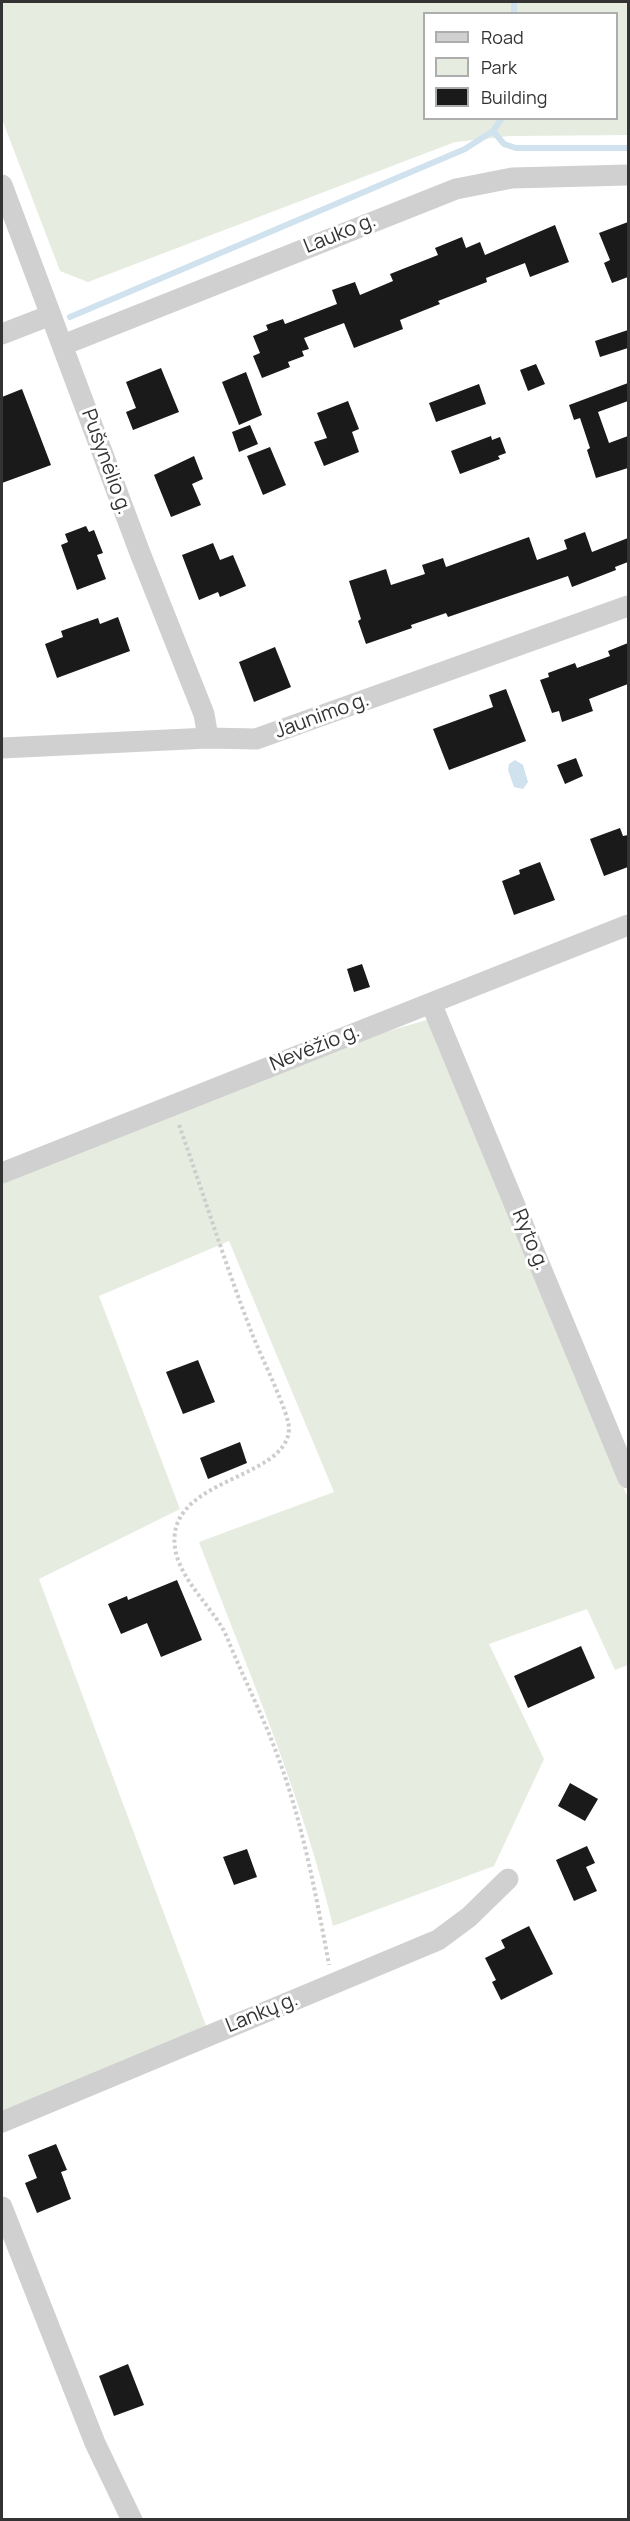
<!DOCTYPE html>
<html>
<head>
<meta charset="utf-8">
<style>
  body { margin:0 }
  #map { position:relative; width:630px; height:2521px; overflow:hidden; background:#fff; font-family:Manrope,sans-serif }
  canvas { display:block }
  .frame { position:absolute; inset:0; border:3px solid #333; pointer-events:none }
  .legend { position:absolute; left:423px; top:12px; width:195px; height:108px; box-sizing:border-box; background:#fff; border:2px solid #adadad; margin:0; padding:8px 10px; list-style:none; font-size:18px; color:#333 }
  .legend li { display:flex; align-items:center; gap:12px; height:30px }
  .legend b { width:30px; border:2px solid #adadad }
</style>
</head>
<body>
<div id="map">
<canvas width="630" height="2521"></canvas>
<div class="frame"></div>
<ul class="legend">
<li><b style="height:8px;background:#d0d0d0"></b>Road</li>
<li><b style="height:16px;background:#e6ecdf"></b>Park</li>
<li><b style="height:16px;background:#1a1a1a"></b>Building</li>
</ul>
</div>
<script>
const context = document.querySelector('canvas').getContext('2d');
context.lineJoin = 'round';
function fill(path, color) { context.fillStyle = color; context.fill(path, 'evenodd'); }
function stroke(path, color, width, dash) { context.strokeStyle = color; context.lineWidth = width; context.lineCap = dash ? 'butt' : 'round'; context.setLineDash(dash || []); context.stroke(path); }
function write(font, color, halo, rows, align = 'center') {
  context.font = font + ' Manrope,sans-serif'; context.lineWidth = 6; context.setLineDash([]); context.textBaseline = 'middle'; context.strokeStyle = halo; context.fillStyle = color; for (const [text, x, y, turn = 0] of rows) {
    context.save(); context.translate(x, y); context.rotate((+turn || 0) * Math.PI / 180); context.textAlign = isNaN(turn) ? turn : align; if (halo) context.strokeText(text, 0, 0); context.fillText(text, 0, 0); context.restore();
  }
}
fill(new Path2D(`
  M2,2H628V135L510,136L455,142L88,282L60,271L2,119ZM424,14H616V118H424Z
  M430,1019L628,1498V1665L615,1670L587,1609L489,1644L544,1759L494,1866L333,1926C302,1794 247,1669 199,1542L334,1492L229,1241L99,1296L180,1509L39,1579L211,2039L2,2112V1173L341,1045Z`), '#e6ecdf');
fill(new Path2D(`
  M515,760L523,765L528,782L523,789L514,787L508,770L509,764Z`), '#cfe2ee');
stroke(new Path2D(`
  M514,2V14
  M493,131L504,144L516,148H628
  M70,317L465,149L493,131L502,118`), '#cfe2ee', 6);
fill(new Path2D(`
  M628,222V277L612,283L604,263L610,260L599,233Z
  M555,225L569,262L530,277L525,263L486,278L487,282L438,301L440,304L400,320L403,329L354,348L344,323L304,338L309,349L302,351L304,356L288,362L290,367L262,378L253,356L260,353L253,336L268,330L266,325L283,319L285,324L337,304L332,290L355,282L360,295L393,281L390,274L438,255L435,248L462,237L466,248L480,242L485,255Z
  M628,330V348L600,357L595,341Z
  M536,364L545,384L528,391L520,370Z
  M161,368L179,412L133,430L126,412L136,408L126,382Z
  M246,372L262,415L239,425L222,382Z
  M628,383V401L598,412L609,443L628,436V468L596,478L587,450L590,448L580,418L574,420L569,405Z
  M479,384L486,404L436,422L429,403Z
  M22,389L51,465L2,483V397Z
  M348,401L359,429L352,432L359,452L324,466L314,442L327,438L317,413Z
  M250,425L258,444L239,452L232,432Z
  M491,436L492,440L500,437L506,453L498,456L500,459L460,474L451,451Z
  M270,447L286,485L263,495L247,456Z
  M194,456L203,479L192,484L201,505L171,517L154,475Z
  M86,526L89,532L94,530L103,553L97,555L106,579L77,590L61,545L68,542L65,534Z
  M585,532L592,552L628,538V562L615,567L616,570L572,587L568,576L448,617L446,613L411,625L412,628L366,644L358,621L361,619L349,581L386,569L391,585L425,574L422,565L443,558L446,567L529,537L537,560L567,549L564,540Z
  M213,543L220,560L233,555L246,586L220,597L218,592L199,600L182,555Z
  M118,617L130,651L57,678L45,644L63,637L61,631L98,618L100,624Z
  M628,643V684L589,699L593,711L562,722L559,711L552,713L540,680L549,677L548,673L575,663L577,668L610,656L608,651Z
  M275,647L291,687L254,702L239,662Z
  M506,689L526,741L449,770L433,729L493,707L489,695Z
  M576,758L583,776L565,784L557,765Z
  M620,828L623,836L628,835V867L604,876L590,839Z
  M540,862L555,900L514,915L502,881L520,874L519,870Z
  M362,964L370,987L354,992L347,969Z
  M198,1360L215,1402L183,1414L166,1372Z
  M240,1442L247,1463L208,1479L200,1458Z
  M177,1580L202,1640L161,1657L147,1623L121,1634L108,1604L127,1596L128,1600Z
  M581,1646L595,1678L528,1708L514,1676Z
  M570,1783L598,1799L585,1821L558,1806Z
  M587,1846L595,1863L586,1867L597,1891L574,1901L556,1860Z
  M247,1849L257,1877L234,1885L223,1857Z
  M529,1926L553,1974L501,2000L492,1982L496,1980L485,1958L505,1948L501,1940Z
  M56,2144L67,2170L61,2172L71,2199L37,2213L25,2183L37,2178L28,2155Z
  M128,2364L144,2405L114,2416L99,2376Z`), '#1a1a1a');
stroke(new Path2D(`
  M179,1125C204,1195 226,1267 253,1336C260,1354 290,1415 289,1429C287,1482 159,1477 176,1553C182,1579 207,1603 221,1626C226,1633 229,1643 233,1652C248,1687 265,1721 278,1757C303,1824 316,1895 329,1965`), '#cdcdcd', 4, [3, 3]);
stroke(new Path2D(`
  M2,185L140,553L204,714L208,738
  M2,334L51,315
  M63,345L456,189L512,178L628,175
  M2,748L208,738L256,739L628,606
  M431,1003L628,1478
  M2,1173L628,925
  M2,2122L438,1940L469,1917L508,1879
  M2,2207L95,2443L132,2520`), '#d0d0d0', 21);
write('20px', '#333', '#fff', [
  ["Lauko g.",340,234,-22],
  ["Pušynėlio g.",106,462,70],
  ["Jaunimo g.",322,716,-20],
  ["Nevėžio g.",315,1048,-22],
  ["Ryto g.",530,1240,67],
  ["Lankų g.",262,2013,-22]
]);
</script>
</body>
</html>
